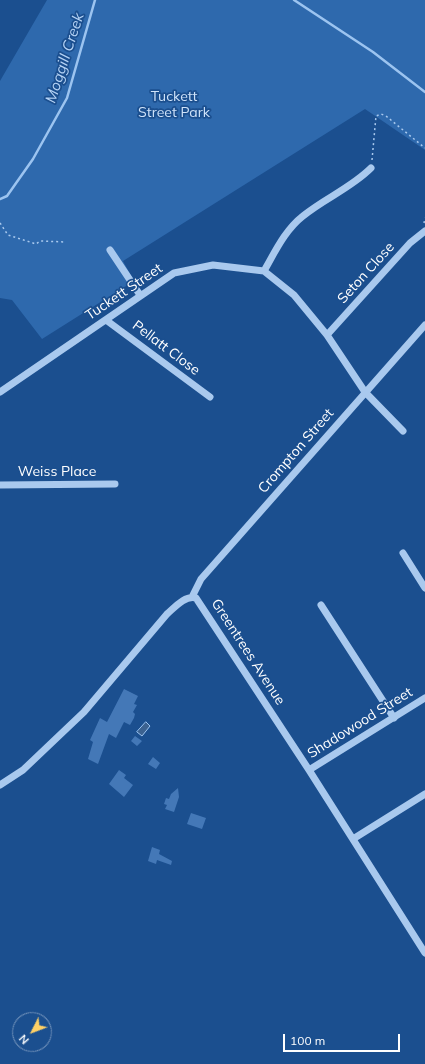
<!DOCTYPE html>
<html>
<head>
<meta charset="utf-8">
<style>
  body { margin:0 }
  #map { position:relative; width:425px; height:1064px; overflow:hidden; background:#1b4f8f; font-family:Mulish,sans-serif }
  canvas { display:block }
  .north { position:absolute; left:12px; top:1012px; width:40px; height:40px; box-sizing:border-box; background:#1b4f8f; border:1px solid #7695bc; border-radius:50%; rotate:228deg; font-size:11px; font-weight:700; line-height:16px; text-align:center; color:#fff }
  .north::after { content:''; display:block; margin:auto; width:14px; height:18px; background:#ffd166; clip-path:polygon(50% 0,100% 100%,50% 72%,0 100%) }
  .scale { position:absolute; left:283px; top:1034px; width:117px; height:18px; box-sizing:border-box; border:2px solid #fff; border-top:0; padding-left:5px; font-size:12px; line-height:14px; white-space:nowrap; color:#fff; -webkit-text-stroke:3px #1b4f8f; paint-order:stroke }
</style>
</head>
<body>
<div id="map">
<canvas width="425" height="1064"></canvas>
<div class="north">N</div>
<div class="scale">100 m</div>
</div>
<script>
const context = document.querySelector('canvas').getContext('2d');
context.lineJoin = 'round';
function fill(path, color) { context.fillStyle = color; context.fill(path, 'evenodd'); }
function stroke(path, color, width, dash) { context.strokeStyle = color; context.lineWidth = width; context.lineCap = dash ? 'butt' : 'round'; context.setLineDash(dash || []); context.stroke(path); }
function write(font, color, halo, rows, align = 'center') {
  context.font = font + ' Mulish,sans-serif'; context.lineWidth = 3.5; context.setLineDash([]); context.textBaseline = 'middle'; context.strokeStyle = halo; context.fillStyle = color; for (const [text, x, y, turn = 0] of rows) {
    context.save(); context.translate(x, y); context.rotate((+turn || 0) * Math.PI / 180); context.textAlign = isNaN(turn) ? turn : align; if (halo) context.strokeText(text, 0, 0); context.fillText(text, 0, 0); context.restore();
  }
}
fill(new Path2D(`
  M47,0H425V150L365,109L123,261L134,281L42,339L12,300L0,298V81Z`), '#2e69ad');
const water = new Path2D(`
  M146,722L150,726L142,736L137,732Z`);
fill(water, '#3c6290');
stroke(water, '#9cc4f0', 1);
stroke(new Path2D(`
  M294,0L373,52L425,92
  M0,199L7,196L33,159L67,98L95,0`), '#9cc4f0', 2.5);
fill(new Path2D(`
  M124,689L138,696L134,704L137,705L133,712L135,714L134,718L130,725L124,722L116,738L109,734L98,764L88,759L93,742L90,740L100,718L107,722Z
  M135,736L142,741L137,746L131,741Z
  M153,757L160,763L156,769L148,764Z
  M119,770L126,775L124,778L133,785L124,797L109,784Z
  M178,788L179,797L174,812L165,809L167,805L164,804L166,798L169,799L171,794Z
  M191,813L206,818L202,829L187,824Z
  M152,847L160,850L159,854L172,861L171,865L157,860L156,864L148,861Z`), '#4478b7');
stroke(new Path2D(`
  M372,160L376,116L381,114L386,116L425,148
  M0,223L8,235L36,244L40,241L66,242
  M424,223L425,218`), '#a9c9ee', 1.5, [2, 3]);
stroke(new Path2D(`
  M110,250L140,295
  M264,271C275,252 285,230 303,216C325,198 351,188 371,168
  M106,320L210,397
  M327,335L410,243L425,231
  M0,392L174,273L213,265L264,271L294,295L327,335L365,392L403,431
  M0,485L115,484
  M403,553L425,588
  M192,597L201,579L425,325
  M321,605L394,718
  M309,770L425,698
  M0,785L23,770L84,712L167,614C175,607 185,595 196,598L309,770L425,953
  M353,839L425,794`), '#a9c9ee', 7);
write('14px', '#cfe3fa', '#1b4f8f', [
  ["Tuckett",174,97],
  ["Street Park",174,113]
]);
write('14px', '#fff', '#1b4f8f', [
  ["Seton Close",366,273,-48],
  ["Tuckett Street",124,292,-34],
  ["Pellatt Close",166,348,37],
  ["Crompton Street",296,451,-49],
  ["Weiss Place",57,472],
  ["Greentrees Avenue",248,652,57],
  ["Shadowood Street",360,723,-32]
]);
write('italic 15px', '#b5d3f5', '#1b4f8f', [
  ["Moggill Creek",65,58,-72]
]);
</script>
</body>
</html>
